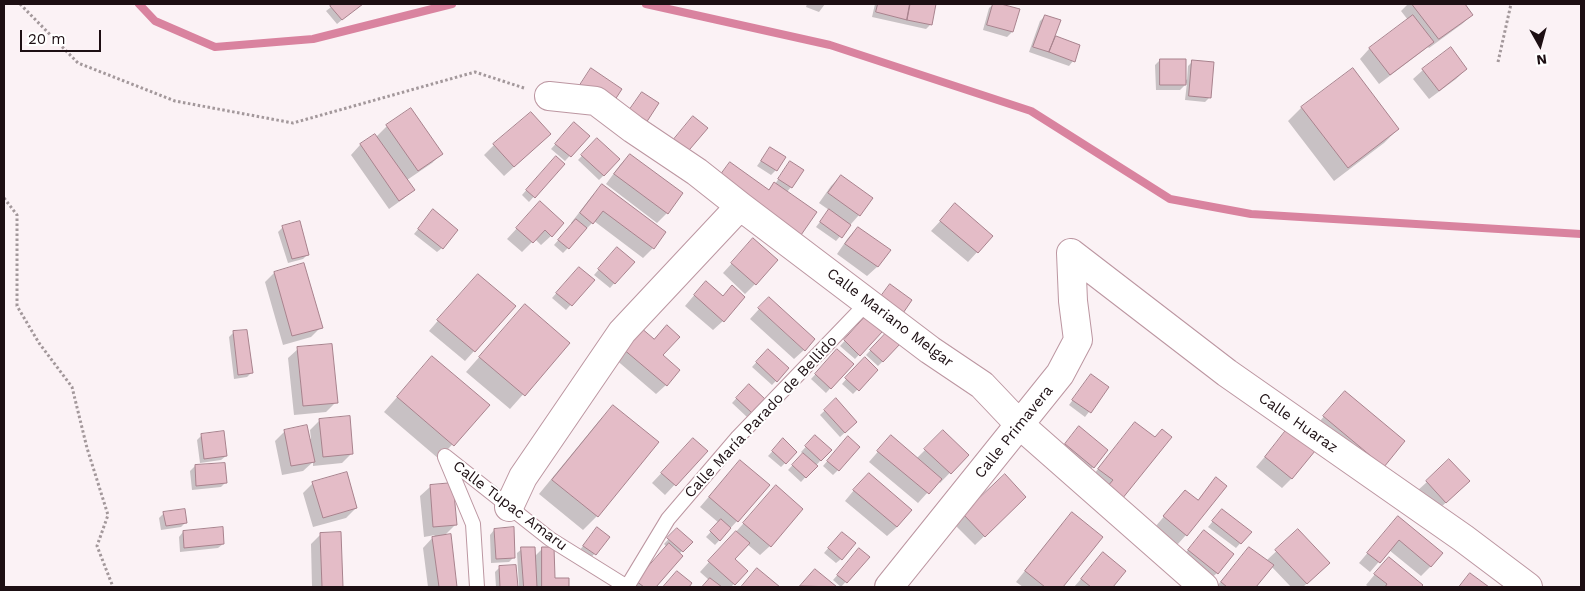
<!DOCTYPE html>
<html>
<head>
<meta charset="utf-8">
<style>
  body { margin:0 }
  #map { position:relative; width:1585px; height:591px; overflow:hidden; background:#fbf2f5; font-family:"Work Sans",sans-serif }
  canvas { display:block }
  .frame { position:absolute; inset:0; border:5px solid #1d0f13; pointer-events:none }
  .north { position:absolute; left:1515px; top:20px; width:50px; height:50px; -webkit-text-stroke:4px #fff; paint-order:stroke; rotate:173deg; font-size:14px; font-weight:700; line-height:20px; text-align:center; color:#1d0f13 }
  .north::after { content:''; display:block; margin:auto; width:18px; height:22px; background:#1d0f13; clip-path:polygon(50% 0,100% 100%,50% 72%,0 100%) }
  .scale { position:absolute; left:20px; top:30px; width:81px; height:22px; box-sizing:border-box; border:2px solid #1d0f13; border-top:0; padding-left:6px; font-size:15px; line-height:18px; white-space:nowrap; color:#1d0f13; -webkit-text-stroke:4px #fff; paint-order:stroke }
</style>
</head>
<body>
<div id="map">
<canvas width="1585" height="591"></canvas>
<div class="frame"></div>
<div class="north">N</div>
<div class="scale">20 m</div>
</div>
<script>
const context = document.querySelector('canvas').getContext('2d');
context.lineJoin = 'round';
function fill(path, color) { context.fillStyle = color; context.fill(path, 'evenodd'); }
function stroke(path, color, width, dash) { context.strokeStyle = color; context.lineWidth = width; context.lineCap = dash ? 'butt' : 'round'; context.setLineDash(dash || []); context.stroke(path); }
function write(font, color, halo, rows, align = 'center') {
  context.font = font + ' "Work Sans",sans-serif'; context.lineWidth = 4; context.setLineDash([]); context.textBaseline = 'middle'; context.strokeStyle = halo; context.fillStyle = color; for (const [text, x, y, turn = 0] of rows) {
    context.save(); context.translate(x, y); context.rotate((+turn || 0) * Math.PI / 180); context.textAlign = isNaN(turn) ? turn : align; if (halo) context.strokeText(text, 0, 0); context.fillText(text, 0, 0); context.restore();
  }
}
fill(new Path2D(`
  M335,4H361L337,24L326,11Z
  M807,4H825L819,12L806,7Z
  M875,4H927L934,5L931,24L926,29L872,17Z
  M994,4L1018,10L1012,32L1007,37L983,30L989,8Z
  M1408,4H1463L1472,15L1462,24L1429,48L1428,47L1379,84L1360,59L1369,49L1408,20L1401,11Z
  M1045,16L1054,37L1079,45L1073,61L1069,66L1029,52L1040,21Z
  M1160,60L1187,80L1188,66L1193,61L1210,97L1205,102L1185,100L1187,83L1180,90H1156L1155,65Z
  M1466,69L1456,79L1429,99L1413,79L1423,70Z
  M1302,107L1398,129L1384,143L1334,181L1288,121Z
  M387,126L442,153L432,163L407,180L413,189L403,199L389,209L351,155L360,145L375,136L376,137Z
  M570,128L588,136L565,161L551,149Z
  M550,134L504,176L484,155L494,145Z
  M597,140L604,175L599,180L578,160Z
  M770,148L776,170L771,175L757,166Z
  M630,155L667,213L657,223L606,184L620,165Z
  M551,162L563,164L529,202L522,195Z
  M790,162L791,187L787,192L816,212L720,174L730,164L768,190L775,184Z
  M841,176L859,215L836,241L816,227L829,210L819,203L831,186Z
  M602,186L653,248L643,258L594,221L563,253L554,245L572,224L571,223L592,196Z
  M955,205L992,236L968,262L931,231Z
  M531,213L551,236L541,245L535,239L522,252L507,239Z
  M429,216L442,248L437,252L414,234Z
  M283,227L308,254L303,259L288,263L278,232Z
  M858,228L889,250L877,267L867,276L837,254L848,238Z
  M744,250L755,284L745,294L723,273Z
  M613,253L633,262L610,288L594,275Z
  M274,273L321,327L311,337L283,345L265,282Z
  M574,273L593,280L566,310L552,298Z
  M469,285L474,351L465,361L429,331Z
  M696,293L723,321L713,330L685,306Z
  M759,309L804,350L794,359L750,319Z
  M865,319L880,332L855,359L840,346Z
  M512,320L569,343L510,409L466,372Z
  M234,332L252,372L247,377L234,379L229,337Z
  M886,334L883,361L878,366L866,355Z
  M631,338L662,355L666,385L656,394L614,358Z
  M298,349L336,402L326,412L294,415L288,358Z
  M837,351L852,364L826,393L811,379Z
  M763,355L788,368L772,385L752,367Z
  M860,363L876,370L853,394L842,384Z
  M419,372L488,405L439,459L384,412Z
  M1087,381L1107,388L1085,417L1069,405Z
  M749,385L764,399L747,417L732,403Z
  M836,400L851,427L840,437L820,415Z
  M1336,402L1383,466L1315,427Z
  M613,407L597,516L583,530L539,494L599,421Z
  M320,420L352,453L342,463L313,466V462L303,471L282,475L275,441L285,431L311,439L310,430Z
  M1135,424L1154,438L1121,499L1090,479L1126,434Z
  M1079,428L1093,467L1084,476L1056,454Z
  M1287,431L1291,479L1282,488L1256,467Z
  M943,432L967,455L940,483L938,481L918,503L869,462L882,447L916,459Z
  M202,435L226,456L221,460L200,463L197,440Z
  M815,437L830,450L801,482L788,470L803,454L801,452Z
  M783,440L796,452L781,467L768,456Z
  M843,443L838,470L833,475L823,466Z
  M684,449L706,451L665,495L652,483Z
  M195,466L225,483L221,487L192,490L190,471Z
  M731,471L737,521L715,545L706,537L719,523L700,507Z
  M1216,479L1186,535L1177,545L1155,527L1185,492L1197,501Z
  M1427,482L1458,491L1436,512L1417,491Z
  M313,483L356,508L346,518L313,527L303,493Z
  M859,484L897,527L887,536L845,501Z
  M430,487L456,524L444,536H450L456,587H428L423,548L435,535L424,537L420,496Z
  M776,487L770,546L760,555L747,544L733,559L746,571L731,587H703L709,580L700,572Z
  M1025,497L975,545L954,524L964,515Z
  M164,513L186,522L181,527L161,530L159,518Z
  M1072,514L1101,537L1061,587H1023L1016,582L1062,524Z
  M1218,515L1250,532L1236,548L1208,527Z
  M1398,517L1431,566L1421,576L1389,550L1370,572L1359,563Z
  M597,528L608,537L590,559L579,551Z
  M494,530L514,557L509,562L491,563L490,535Z
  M677,530L691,542L679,554L681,556L654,587H631L667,547L664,544Z
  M1298,531L1318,573L1303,587H1291L1271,566L1254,587H1216L1250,548L1266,561Z
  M183,532L223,544L218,548L180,552L179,537Z
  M1204,532L1217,573L1207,582L1179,560Z
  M340,533L342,587H312L311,544L321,534Z
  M837,538L841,559L836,563L824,553Z
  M543,548L553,579H568V587H519L517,553L522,549L534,557Z
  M855,555L868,557L841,587L833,580Z
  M1094,564L1125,571L1111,587H1074Z
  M515,566L517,587H496L495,572L499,568Z
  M1380,568L1421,585L1419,587H1369L1366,585Z
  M815,570L835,587H800Z`), '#0003');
stroke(new Path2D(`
  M139,4L155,21L215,47L313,39L452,4
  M646,4L830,45L1031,111L1170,199L1251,214L1581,234`), '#d9839f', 8);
const building = new Path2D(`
  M333,4H363L342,20L330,6Z
  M878,4H910L907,20L876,12Z
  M910,4H936L932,25L907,20Z
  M993,4H1001L1020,9L1013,32L987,25Z
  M1412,4H1465L1473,15L1439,39Z
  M1045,15L1061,20L1049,52L1033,47Z
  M1413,15L1434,42L1390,75L1369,48Z
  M1056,36L1080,45L1075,62L1049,52Z
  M1451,47L1467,69L1439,91L1422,69Z
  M1160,59H1186V85H1160Z
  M1192,60L1214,62L1211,98L1189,96Z
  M591,68L622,89L611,106L580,85Z
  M1353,68L1399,129L1348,168L1301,107Z
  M642,92L659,103L646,123L628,112Z
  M411,108L443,154L418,171L386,125Z
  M531,112L551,134L514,167L493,144Z
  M693,116L708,128L684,156L670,144Z
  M574,122L590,136L571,157L555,144Z
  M375,134L415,190L399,201L360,144Z
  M597,138L620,159L604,176L581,155Z
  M770,147L786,157L777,171L761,161Z
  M630,154L683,193L668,214L614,174Z
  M556,156L565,164L535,198L526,190Z
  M790,161L804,170L792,188L778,179Z
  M730,162L769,190L774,182L817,212L801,235L719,177Z
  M841,175L873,198L860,216L828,193Z
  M602,184L666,232L654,249L603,211L593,224L580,213Z
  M540,201L564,223L552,237L545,230L533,243L516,228Z
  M955,203L993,236L978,253L940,221Z
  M433,209L458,230L443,249L418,229Z
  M829,209L851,225L842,238L820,222Z
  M576,219L587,228L569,249L558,240Z
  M300,221L309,255L292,259L282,226Z
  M858,227L891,250L878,267L845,244Z
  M753,238L778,260L756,285L731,263Z
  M617,247L635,262L615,284L598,269Z
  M304,263L323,328L292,336L274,272Z
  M579,267L595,280L572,306L556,293Z
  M478,274L516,306L475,352L437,320Z
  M706,281L723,296L732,285L745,297L724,322L694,295Z
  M890,284L912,300L899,319L876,303Z
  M769,297L815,339L805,351L758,308Z
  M525,304L570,343L525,396L479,357Z
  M865,317L882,332L860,356L844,340Z
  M667,325L680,337L663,355L680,370L667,386L622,348L640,327L654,339Z
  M247,330L253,373L238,375L233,331Z
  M886,333L900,344L883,362L870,350Z
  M332,344L338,403L303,406L297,347Z
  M768,349L789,368L777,382L756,362Z
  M837,349L854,364L831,389L815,374Z
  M432,356L490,405L454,446L397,397Z
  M865,357L878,370L859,391L845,378Z
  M1091,374L1109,387L1091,413L1072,400Z
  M749,384L765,399L752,413L736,398Z
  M1345,391L1405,441L1384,467L1323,416Z
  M836,398L857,422L845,433L824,410Z
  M613,405L659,442L598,517L552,480Z
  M350,416L353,454L323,457L319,419Z
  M1135,422L1155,437L1162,429L1172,437L1122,499L1107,487L1113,480L1098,469Z
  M307,425L315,462L291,466L284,430Z
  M1079,426L1108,450L1094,468L1065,444Z
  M1287,429L1315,451L1292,479L1265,457Z
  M943,430L969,455L951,474L924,449Z
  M224,431L227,456L204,459L201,434Z
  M815,435L832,450L821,461L805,446Z
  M891,435L942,479L929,494L877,451Z
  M848,436L860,447L839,471L827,461Z
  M693,438L708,451L676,486L661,473Z
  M783,438L797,452L786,464L772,451Z
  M803,453L818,466L806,478L792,465Z
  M1449,459L1470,481L1446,503L1426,481Z
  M740,460L770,485L738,522L709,497Z
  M225,463L227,483L196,486L195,465Z
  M347,472L357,508L323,518L312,482Z
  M869,473L912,510L897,527L853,490Z
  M1005,474L1026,497L985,537L963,514Z
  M1216,477L1227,486L1187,536L1163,516L1185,490L1198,500Z
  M453,483L457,525L433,527L430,485Z
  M776,485L803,509L771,547L743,523Z
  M185,509L187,523L166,526L163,512Z
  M1222,509L1252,532L1241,544L1212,521Z
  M1072,512L1103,537L1063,587H1045L1025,571Z
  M1398,516L1443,553L1431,567L1399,540L1380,563L1367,553Z
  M721,519L731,528L720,541L710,531Z
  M223,527L224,544L184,548L183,531Z
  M514,527L515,558L496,559L494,529Z
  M597,527L610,537L596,555L583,546Z
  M677,528L693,542L683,552L667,538Z
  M1298,529L1330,563L1307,584L1275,550Z
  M1204,530L1234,554L1218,574L1188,550Z
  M736,531L750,543L735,559L748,571L735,585L708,561Z
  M341,532L343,587H322L320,533Z
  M842,532L856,543L842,560L828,548Z
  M451,534L457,587H439L432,537Z
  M669,543L683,556L656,587H644L636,581Z
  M521,547H535L537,587H524Z
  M542,547H554L555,578H569V587H542Z
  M1249,547L1274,565L1256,587H1227L1221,582Z
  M859,548L870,557L847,583L837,575Z
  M1103,552L1126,571L1113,587H1091L1081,579Z
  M1389,557L1423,585L1421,587H1385L1387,584L1374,574Z
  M516,565L518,587H500L499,566Z
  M757,568L780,587H743L742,586Z
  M815,569L837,587L800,586Z
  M677,571L692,583L689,587H663Z
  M1470,573L1489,587H1459Z
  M710,578L722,587H702Z`);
fill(building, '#e4bcc7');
stroke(building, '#a8828d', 1);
const lane = new Path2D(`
  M445,456L550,539L627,587
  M445,457L473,524L477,587
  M627,587L668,519L738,437L868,302`);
const street = new Path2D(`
  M549,96L596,101L633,129L697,172L740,206L930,350L982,385L1020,425L1204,587
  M1071,253L1227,373L1463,538L1528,587
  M509,507L523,477L622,332L740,206
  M889,587L1060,374L1078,340L1073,301L1071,253`);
stroke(lane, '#bc96a1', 16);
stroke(street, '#bc96a1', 30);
stroke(new Path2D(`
  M20,4L78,63L175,101L293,123L475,72L524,88
  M1498,62L1511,4
  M4,198L17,215V306L39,343L72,387L87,448L108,515L97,546L113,587`), '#a3989b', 3, [2.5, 2.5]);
stroke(lane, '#fff', 14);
stroke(street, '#fff', 28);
write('15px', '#1d0f13', '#fff', [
  ["Calle Mariano Melgar",890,318,37],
  ["Calle María Parado de Bellido",761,417,-47],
  ["Calle Huaraz",1298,423,35],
  ["Calle Primavera",1014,432,-51],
  ["Calle Tupac Amaru",510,506,37]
]);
</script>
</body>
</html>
